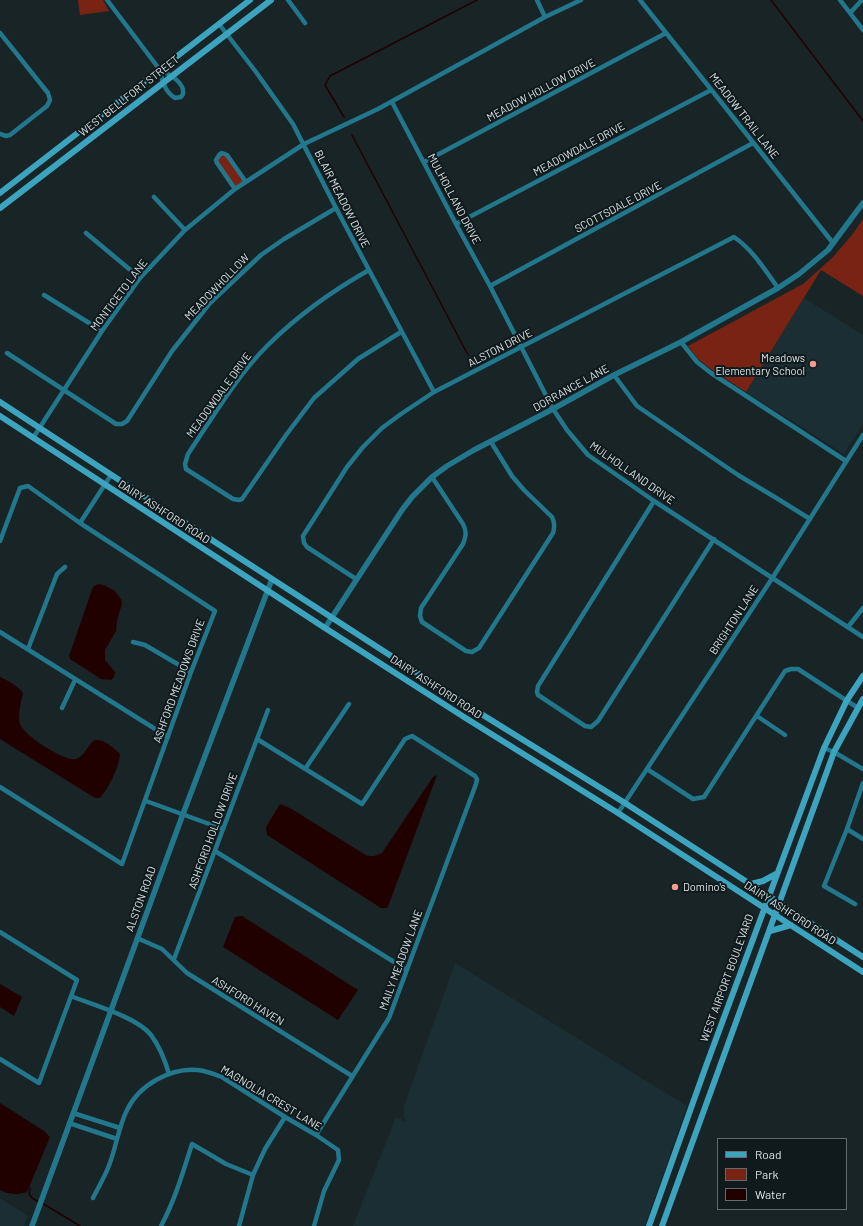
<!DOCTYPE html>
<html>
<head>
<meta charset="utf-8">
<style>
  body { margin:0 }
  #map { position:relative; width:863px; height:1226px; overflow:hidden; background:#192427; font-family:Barlow,sans-serif }
  canvas { display:block }
  .legend { position:absolute; left:717px; top:1138px; width:130px; height:72px; box-sizing:border-box; background:#101a1d; border:1px solid #626a6d; margin:0; padding:5px 7px; list-style:none; font-size:12px; color:#dce3e5 }
  .legend li { display:flex; align-items:center; gap:8px; height:20px }
  .legend b { width:20px; border:1px solid #626a6d }
</style>
</head>
<body>
<div id="map">
<canvas width="863" height="1226"></canvas>
<ul class="legend">
<li><b style="height:5px;background:#3da4bf"></b>Road</li>
<li><b style="height:11px;background:#782313"></b>Park</li>
<li><b style="height:11px;background:#210000"></b>Water</li>
</ul>
</div>
<script>
const context = document.querySelector('canvas').getContext('2d');
context.lineJoin = 'round';
function fill(path, color) { context.fillStyle = color; context.fill(path, 'evenodd'); }
function stroke(path, color, width, dash) { context.strokeStyle = color; context.lineWidth = width; context.lineCap = dash ? 'butt' : 'round'; context.setLineDash(dash || []); context.stroke(path); }
function write(font, color, halo, rows, align = 'center') {
  context.font = font + ' Barlow,sans-serif'; context.lineWidth = 4; context.setLineDash([]); context.textBaseline = 'middle'; context.strokeStyle = halo; context.fillStyle = color; for (const [text, x, y, turn = 0] of rows) {
    context.save(); context.translate(x, y); context.rotate((+turn || 0) * Math.PI / 180); context.textAlign = isNaN(turn) ? turn : align; if (halo) context.strokeText(text, 0, 0); context.fillText(text, 0, 0); context.restore();
  }
}
fill(new Path2D(`
  M804,298L863,335V424L844,454L746,392Z
  M455,963L687,1106L645,1226H353L396,1117L407,1122L404,1118V1106Z
  M0,1198L28,1216L24,1226H0Z`), '#1b2e33');
fill(new Path2D(`
  M78,0H103L109,11L80,15Z
  M225,154L246,182L236,188L218,163V156Z
  M863,219V296L821,270L746,392L712,370L698,359L688,346L803,284L832,258L852,235Z`), '#782313');
fill(new Path2D(`
  M98,584L104,585L115,591L121,599L122,604L117,620L116,631L105,650V660L115,672L114,677L111,680L101,679L70,659L69,656L93,587Z
  M0,677C8,681 17,685 23,693C21,703 17,715 20,724C23,735 65,762 76,759C86,756 89,741 96,740C104,739 115,749 120,754C119,767 109,788 100,798H95L0,739Z
  M437,775L389,904L387,908H381L267,835L266,827L280,804L290,808L364,854C371,858 375,856 382,853L433,777Z
  M242,916L358,990L338,1020L223,947L235,917Z
  M0,984L22,997L14,1016L0,1007Z
  M0,1103L44,1131L50,1137L27,1192C18,1195 9,1195 0,1190Z`), '#210000');
stroke(new Path2D(`
  M771,0L863,121
  M344,117L325,85L330,76L477,0
  M352,135L468,355
  M30,1188L29,1194L32,1198L39,1202
  M42,1203L80,1226`), '#210000', 1.5);
stroke(new Path2D(`
  M107,0L160,70C162,81 165,92 175,98L181,97L183,94C185,82 169,74 160,70
  M288,0L305,23
  M537,0L545,17
  M640,0L833,243
  M840,0L863,30
  M850,13L862,0
  M219,24L256,72L293,124L336,208L434,392
  M0,33L48,93L50,100L47,106L10,135L6,136L0,134
  M392,102L456,224L490,286L553,409L567,430L588,455L654,501L863,637
  M424,162L666,33
  M235,189L217,163L216,160L220,154L222,153L227,155L246,182
  M154,197L185,230
  M456,224L711,90
  M86,233L140,278
  M369,270C332,291 298,315 267,346C236,377 213,417 188,454L185,464L186,469L233,499L239,500L242,499L286,435L314,398L358,359L401,332
  M490,286L753,143
  M44,295L102,331
  M681,342L697,362L711,373L846,461
  M7,353L116,424H122L127,421L172,351L210,303L261,255L284,239L336,208
  M614,375L637,406L738,475L778,499L810,519
  M33,438L102,331L140,278L185,230L235,189L304,144L378,109L545,17L581,0
  M432,477L463,524C467,532 466,536 463,544L421,608L420,616L422,622L466,651L472,652L479,648L553,533C555,527 555,523 552,517L524,490L512,476L491,442
  M654,501L538,686L537,692L538,695L585,726L591,727L598,721L714,539
  M80,523L111,475
  M0,541L20,488L28,486L80,523L215,611L191,672L122,864L0,787
  M356,579L307,547L304,543L303,536L347,467L363,447L382,428L401,414L434,392L734,237C753,250 765,270 778,288
  M848,627L863,608
  M0,632L168,737
  M133,642L145,645L191,672
  M28,649L57,574L65,567
  M62,708L75,680
  M757,716L785,735
  M257,739L362,804L405,739L412,736L475,776L477,779L476,784L389,1018L316,1135
  M824,748L834,752L863,769
  M305,769L349,704
  M647,769L693,799L704,797L785,671L791,669H798L858,708
  M146,801L223,829
  M618,813L773,577L863,435
  M847,829L863,839
  M215,851L407,970
  M855,904L824,886L847,829L863,783
  M0,932L77,980L39,1083L0,1059
  M137,938L162,949L187,973L352,1076
  M174,959L268,710
  M71,996C93,1005 137,1017 151,1035C160,1047 165,1060 169,1074
  M73,1113L120,1128
  M69,1123L117,1139
  M93,1198C98,1188 104,1178 108,1168C116,1149 118,1128 127,1110C139,1085 171,1067 198,1070C206,1071 214,1074 222,1077L285,1117L316,1135L338,1150L339,1160L324,1191L314,1226
  M161,1226C175,1200 183,1172 192,1144L226,1164L253,1175
  M239,1226L253,1175L265,1149L285,1117`), '#23778c', 4.5);
stroke(new Path2D(`
  M325,628L402,510L412,497L432,477L447,466L474,450L553,409L614,375L681,342L778,288L799,274L828,250L863,203
  M32,1226L183,814L272,579`), '#23778c', 5.5);
stroke(new Path2D(`
  M0,193L250,0
  M0,208L271,0
  M0,402L133,489L470,707L625,803L863,957
  M0,416L325,628L464,717L618,813L863,972
  M751,884L763,881L776,874
  M770,931L791,925
  M649,1226L706,1066L824,748L847,700L863,676
  M662,1226L834,752L863,699`), '#3da4bf', 6);
for (const [x, y, r, color] of [
  [813,364,4,"#f49d8b"],
  [675,887,4,"#f49d8b"]
]) { const dot = new Path2D(); dot.arc(x, y, r, 0, 2 * Math.PI); context.fillStyle = color; context.fill(dot); stroke(dot, '#101a1d', 1.5); }
write('11px', '#dce3e5', '#101a1d', [
  ["MEADOW HOLLOW DRIVE",541,90,-28],
  ["WEST BELLFORT STREET",129,96,-38],
  ["MEADOW TRAIL LANE",744,116,52],
  ["MEADOWDALE DRIVE",579,149,-28],
  ["BLAIR MEADOW DRIVE",342,199,63],
  ["MULHOLLAND DRIVE",454,199,62],
  ["SCOTTSDALE DRIVE",618,207,-28],
  ["MEADOWHOLLOW",217,287,-46],
  ["MONTICETO LANE",119,295,-53],
  ["ALSTON DRIVE",500,348,-27],
  ["DORRANCE LANE",571,388,-29],
  ["MEADOWDALE DRIVE",219,395,-54],
  ["MULHOLLAND DRIVE",632,473,35],
  ["DAIRY ASHFORD ROAD",164,512,33],
  ["BRIGHTON LANE",734,620,-57],
  ["ASHFORD MEADOWS DRIVE",179,681,-70],
  ["DAIRY ASHFORD ROAD",436,687,33],
  ["ASHFORD HOLLOW DRIVE",213,831,-70],
  ["ALSTON ROAD",141,899,-70],
  ["DAIRY ASHFORD ROAD",790,913,33],
  ["MAILY MEADOW LANE",401,960,-70],
  ["WEST AIRPORT BOULEVARD",727,978,-70],
  ["ASHFORD HAVEN",248,1001,32],
  ["MAGNOLIA CREST LANE",271,1098,31]
]);
write('11px', '#dce3e5', '#101a1d', [
  ["Meadows",805,358],
  ["Elementary School",805,371],
  ["Domino's",683,887,"left"]
], 'right');
</script>
</body>
</html>
